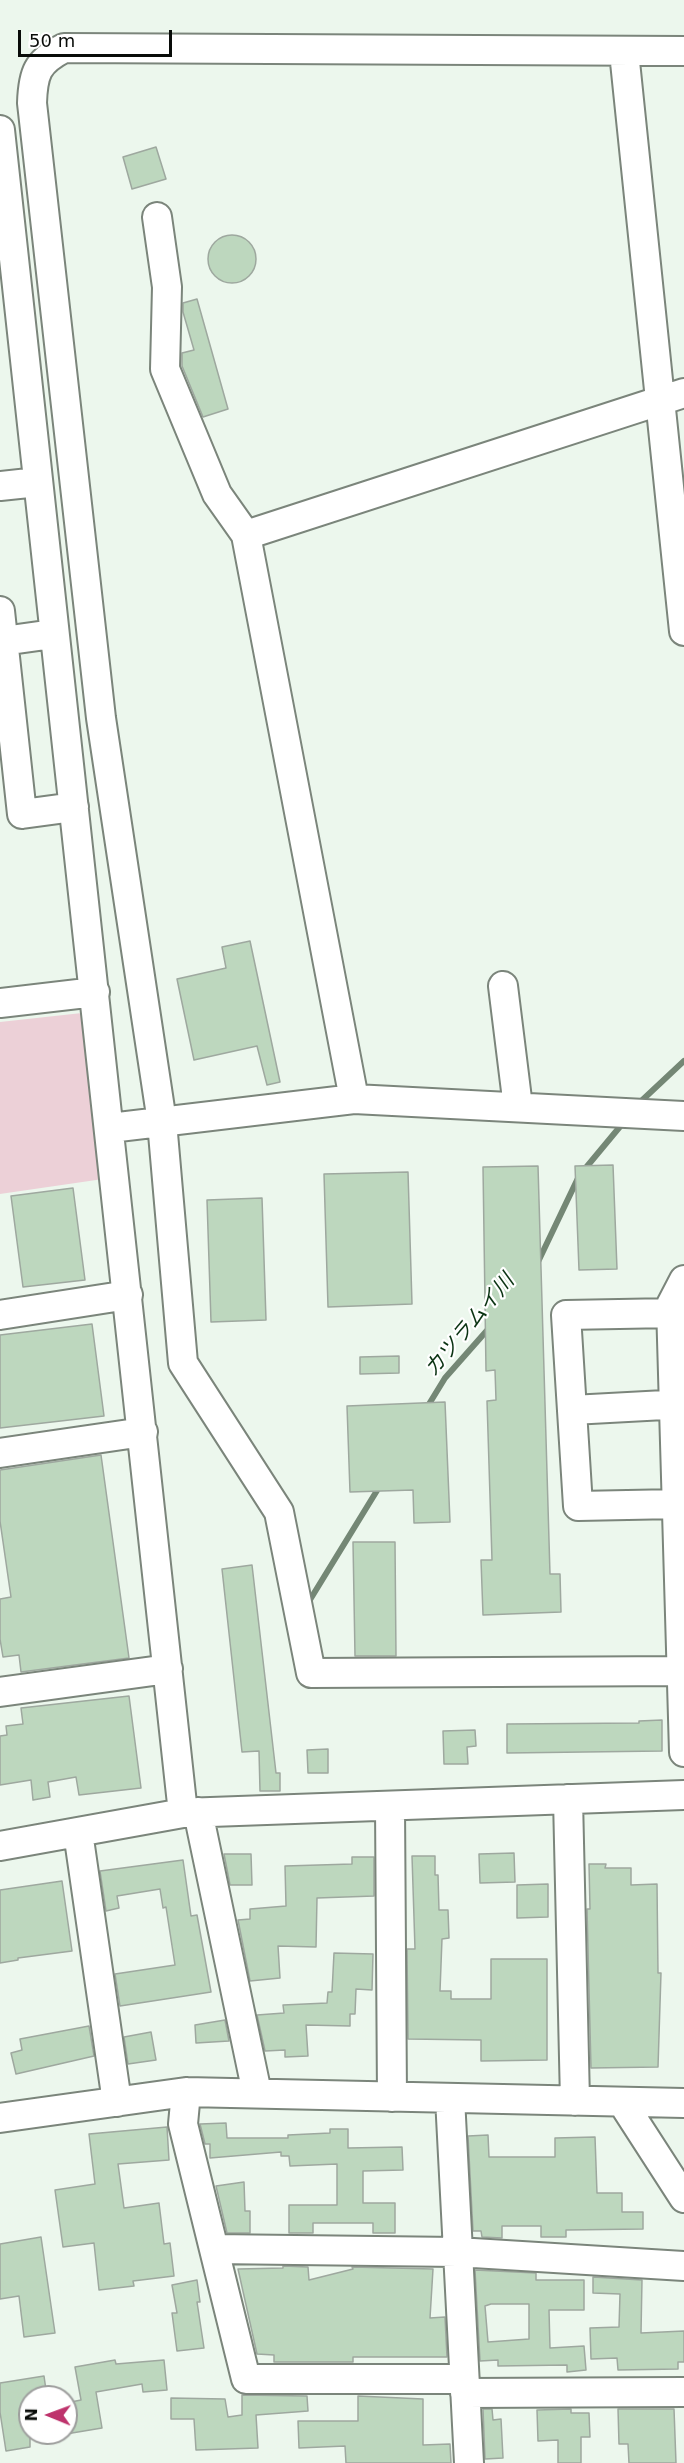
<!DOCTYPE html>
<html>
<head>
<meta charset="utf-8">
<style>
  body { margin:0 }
  #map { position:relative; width:684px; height:2463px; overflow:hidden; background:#ecf7ed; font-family:"DejaVu Sans",sans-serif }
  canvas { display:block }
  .north { position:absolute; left:18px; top:2385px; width:60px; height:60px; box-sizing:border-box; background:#fff; border:2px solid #9d9e9d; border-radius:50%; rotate:271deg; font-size:16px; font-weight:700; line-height:24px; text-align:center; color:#090c09 }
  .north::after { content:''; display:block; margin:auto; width:21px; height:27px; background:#be336c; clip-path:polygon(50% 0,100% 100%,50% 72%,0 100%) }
  .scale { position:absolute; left:18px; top:30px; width:154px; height:27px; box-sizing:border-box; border:3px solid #090c09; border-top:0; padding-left:8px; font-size:18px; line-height:21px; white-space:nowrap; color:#090c09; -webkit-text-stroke:4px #fff; paint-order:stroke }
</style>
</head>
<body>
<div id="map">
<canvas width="684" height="2463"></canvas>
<div class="north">N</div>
<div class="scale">50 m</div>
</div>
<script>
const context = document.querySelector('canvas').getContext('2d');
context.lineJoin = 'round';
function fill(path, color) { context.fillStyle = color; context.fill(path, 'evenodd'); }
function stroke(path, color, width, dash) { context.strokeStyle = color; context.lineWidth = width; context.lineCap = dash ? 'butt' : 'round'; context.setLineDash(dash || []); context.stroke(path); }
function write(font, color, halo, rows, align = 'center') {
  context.font = font + ' "DejaVu Sans","Noto Sans JP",sans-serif'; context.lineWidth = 4.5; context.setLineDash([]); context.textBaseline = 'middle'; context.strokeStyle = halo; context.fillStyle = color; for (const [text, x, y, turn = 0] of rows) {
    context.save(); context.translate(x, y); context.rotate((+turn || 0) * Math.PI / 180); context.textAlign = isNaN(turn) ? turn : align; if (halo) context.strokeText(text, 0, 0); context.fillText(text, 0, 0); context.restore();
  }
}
fill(new Path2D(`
  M82,1013L103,1179L0,1194V1022Z`), '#ecd0d7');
stroke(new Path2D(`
  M637,1105L684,1061
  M537,1264L579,1176L623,1123
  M426,1409L445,1378L490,1327
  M308,1603L381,1484`), '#748775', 6);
const building = new Path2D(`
  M156,147L166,179L132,189L123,157Z
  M208 259a24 24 0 1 1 48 0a24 24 0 1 1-48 0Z
  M197,299L228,409L203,417L182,366V353L194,350L183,312V303Z
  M250,941L280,1082L267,1085L257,1046L194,1060L177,979L226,968L222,947Z
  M613,1165L617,1269L579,1270L575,1166Z
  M538,1166L550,1574H560L561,1612L483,1615L481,1560H492L487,1401L496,1400L495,1370L486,1371L483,1167Z
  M408,1172L412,1304L328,1307L324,1174Z
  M73,1188L85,1280L23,1287L11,1196Z
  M262,1198L266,1320L211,1322L207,1200Z
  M92,1324L104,1416L0,1428V1335Z
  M399,1356V1373L360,1374V1357Z
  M445,1402L450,1522L414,1523L413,1490L350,1492L347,1406Z
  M101,1455L129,1658L21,1672L19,1655L3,1657L0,1639V1599L11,1597L0,1521V1470Z
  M353,1542H395L396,1656H355Z
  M252,1565L276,1773H280V1791H260L259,1751L242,1752L222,1569Z
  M129,1696L141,1788L79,1795L76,1777L48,1782L50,1797L33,1800L31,1780L0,1785V1736L7,1735L6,1726L23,1724L21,1708Z
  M662,1720V1751L507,1753V1724L639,1723V1721Z
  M475,1730L476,1746L467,1747L468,1764H444L443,1731Z
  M328,1749V1773H308L307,1750Z
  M514,1853L515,1882L480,1883L479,1854Z
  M224,1854H251L252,1885H230Z
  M412,1856H435V1875H438L439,1910H448L449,1938L442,1939L440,1991H451V1999H491V1959H547V2060L481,2061V2040L408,2039L407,1949H415Z
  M352,1857H374V1896L317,1898L316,1947L278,1946L280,1978L250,1981L238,1920L250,1919V1909L286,1906L285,1866L352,1864Z
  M183,1860L191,1916L197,1915L211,1992L120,2006L115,1974L175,1965L166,1907L163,1908L160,1889L117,1896L119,1908L106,1911L100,1871Z
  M589,1864H606L605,1868H631V1885L657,1884L658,1973H661L658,2067L591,2068L587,1909H590Z
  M62,1881L72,1951L18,1958V1960L0,1963V1890Z
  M548,1884V1917L517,1918V1885Z
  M334,1953L373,1954L372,1990L356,1989L355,2014H350V2026L306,2025L308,2056L285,2057V2050L265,2051L257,2015L284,2013L283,2005L327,2003L328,1992H332Z
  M225,2020L229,2041L196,2043L195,2025Z
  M89,2026L94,2056L16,2074L11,2053L22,2050L20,2039Z
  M151,2032L156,2060L128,2064L124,2037Z
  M226,2123L227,2138H288V2135L330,2133V2129H348V2148L402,2147L403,2170L363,2171V2203H395V2233H373V2223H313V2233H289V2205H337V2164L290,2166L289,2156H281V2152L210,2158V2144H205L200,2124Z
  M167,2127L169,2160L118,2164L124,2208L159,2203L164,2244L170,2243L174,2276L133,2281L134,2286L99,2290L94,2243L63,2247L55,2190L95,2184L89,2134Z
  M488,2135L489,2157H555V2138L595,2137L597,2193H622V2212H643V2229L566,2230V2237H541V2226H502V2238L482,2237L481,2231H473L468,2136Z
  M244,2182L245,2211H250V2233H227L216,2186Z
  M41,2237L55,2333L24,2337L19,2296L0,2299V2244Z
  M283,2266L308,2267L309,2280L353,2269L352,2267L433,2269L430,2318L445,2317L447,2357H353V2362H274V2355L257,2354L238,2269L283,2268Z
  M475,2270L536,2273V2280H584V2310H549L550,2348L584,2346L586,2370L567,2372V2365L498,2366V2360L480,2361ZM491,2304H529V2339L488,2342L485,2306Z
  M593,2277L642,2280L641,2333L684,2331V2362H678V2369L618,2370L617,2358L591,2359L590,2328L619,2327L620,2294L593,2293Z
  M197,2280L200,2302H197L204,2348L177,2351L172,2313H177L172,2285Z
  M115,2360L116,2364L164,2360L167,2390L143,2392L142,2384L96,2392L102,2428L66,2434V2403L81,2400L75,2367Z
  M44,2376L47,2397H30V2447L6,2451L0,2412V2383Z
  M242,2395L307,2396L308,2411L256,2415L258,2448L196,2450L194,2419H171V2398L225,2399L228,2417L242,2415Z
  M358,2396L423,2399V2445L450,2444L451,2463H346L345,2446L299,2448L298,2421H358Z
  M483,2409H492L493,2420L501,2419L503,2458L485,2459Z
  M571,2409V2413H589L590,2437H581V2463H558V2440L538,2441L537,2410Z
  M618,2409H674L676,2463H629L628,2444H619Z`);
fill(building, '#bdd7be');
stroke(building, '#9ea89f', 1.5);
const minor = new Path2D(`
  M684,51L64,48C37,62 33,73 32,103L101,718L162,1122L183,1363L279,1512L311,1673L684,1671
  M624,52L684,631
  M0,130C56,692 126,1252 183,1813
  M157,217L167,287L165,369L217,494L246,535
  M0,486L38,482
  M0,611L22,814L74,807
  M3,641L53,634
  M503,986L518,1107
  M0,1003L95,992
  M354,1099L246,535L684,393
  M110,1128L354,1099L684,1116
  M684,1280L671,1305L684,1752
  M672,1313L566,1315L578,1506L677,1504
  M0,1315L128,1295
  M572,1410L684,1404
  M0,1453L143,1432
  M0,1692L168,1669
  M568,1799L575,2101
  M390,1806L392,2097
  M198,1812L257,2093
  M78,1832L117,2102
  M0,1846L183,1813L684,1795
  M186,2092L183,2124L246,2379H464
  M450,2098L469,2463
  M622,2102L684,2198
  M0,2118L186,2092L684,2103
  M214,2249L457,2252L684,2266
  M465,2393L684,2392`);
stroke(minor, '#7b857b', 32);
stroke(minor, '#fff', 28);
write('italic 21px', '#0a3312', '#fff', [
  ["カツラムイ川",470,1326,-50]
]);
</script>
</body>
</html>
